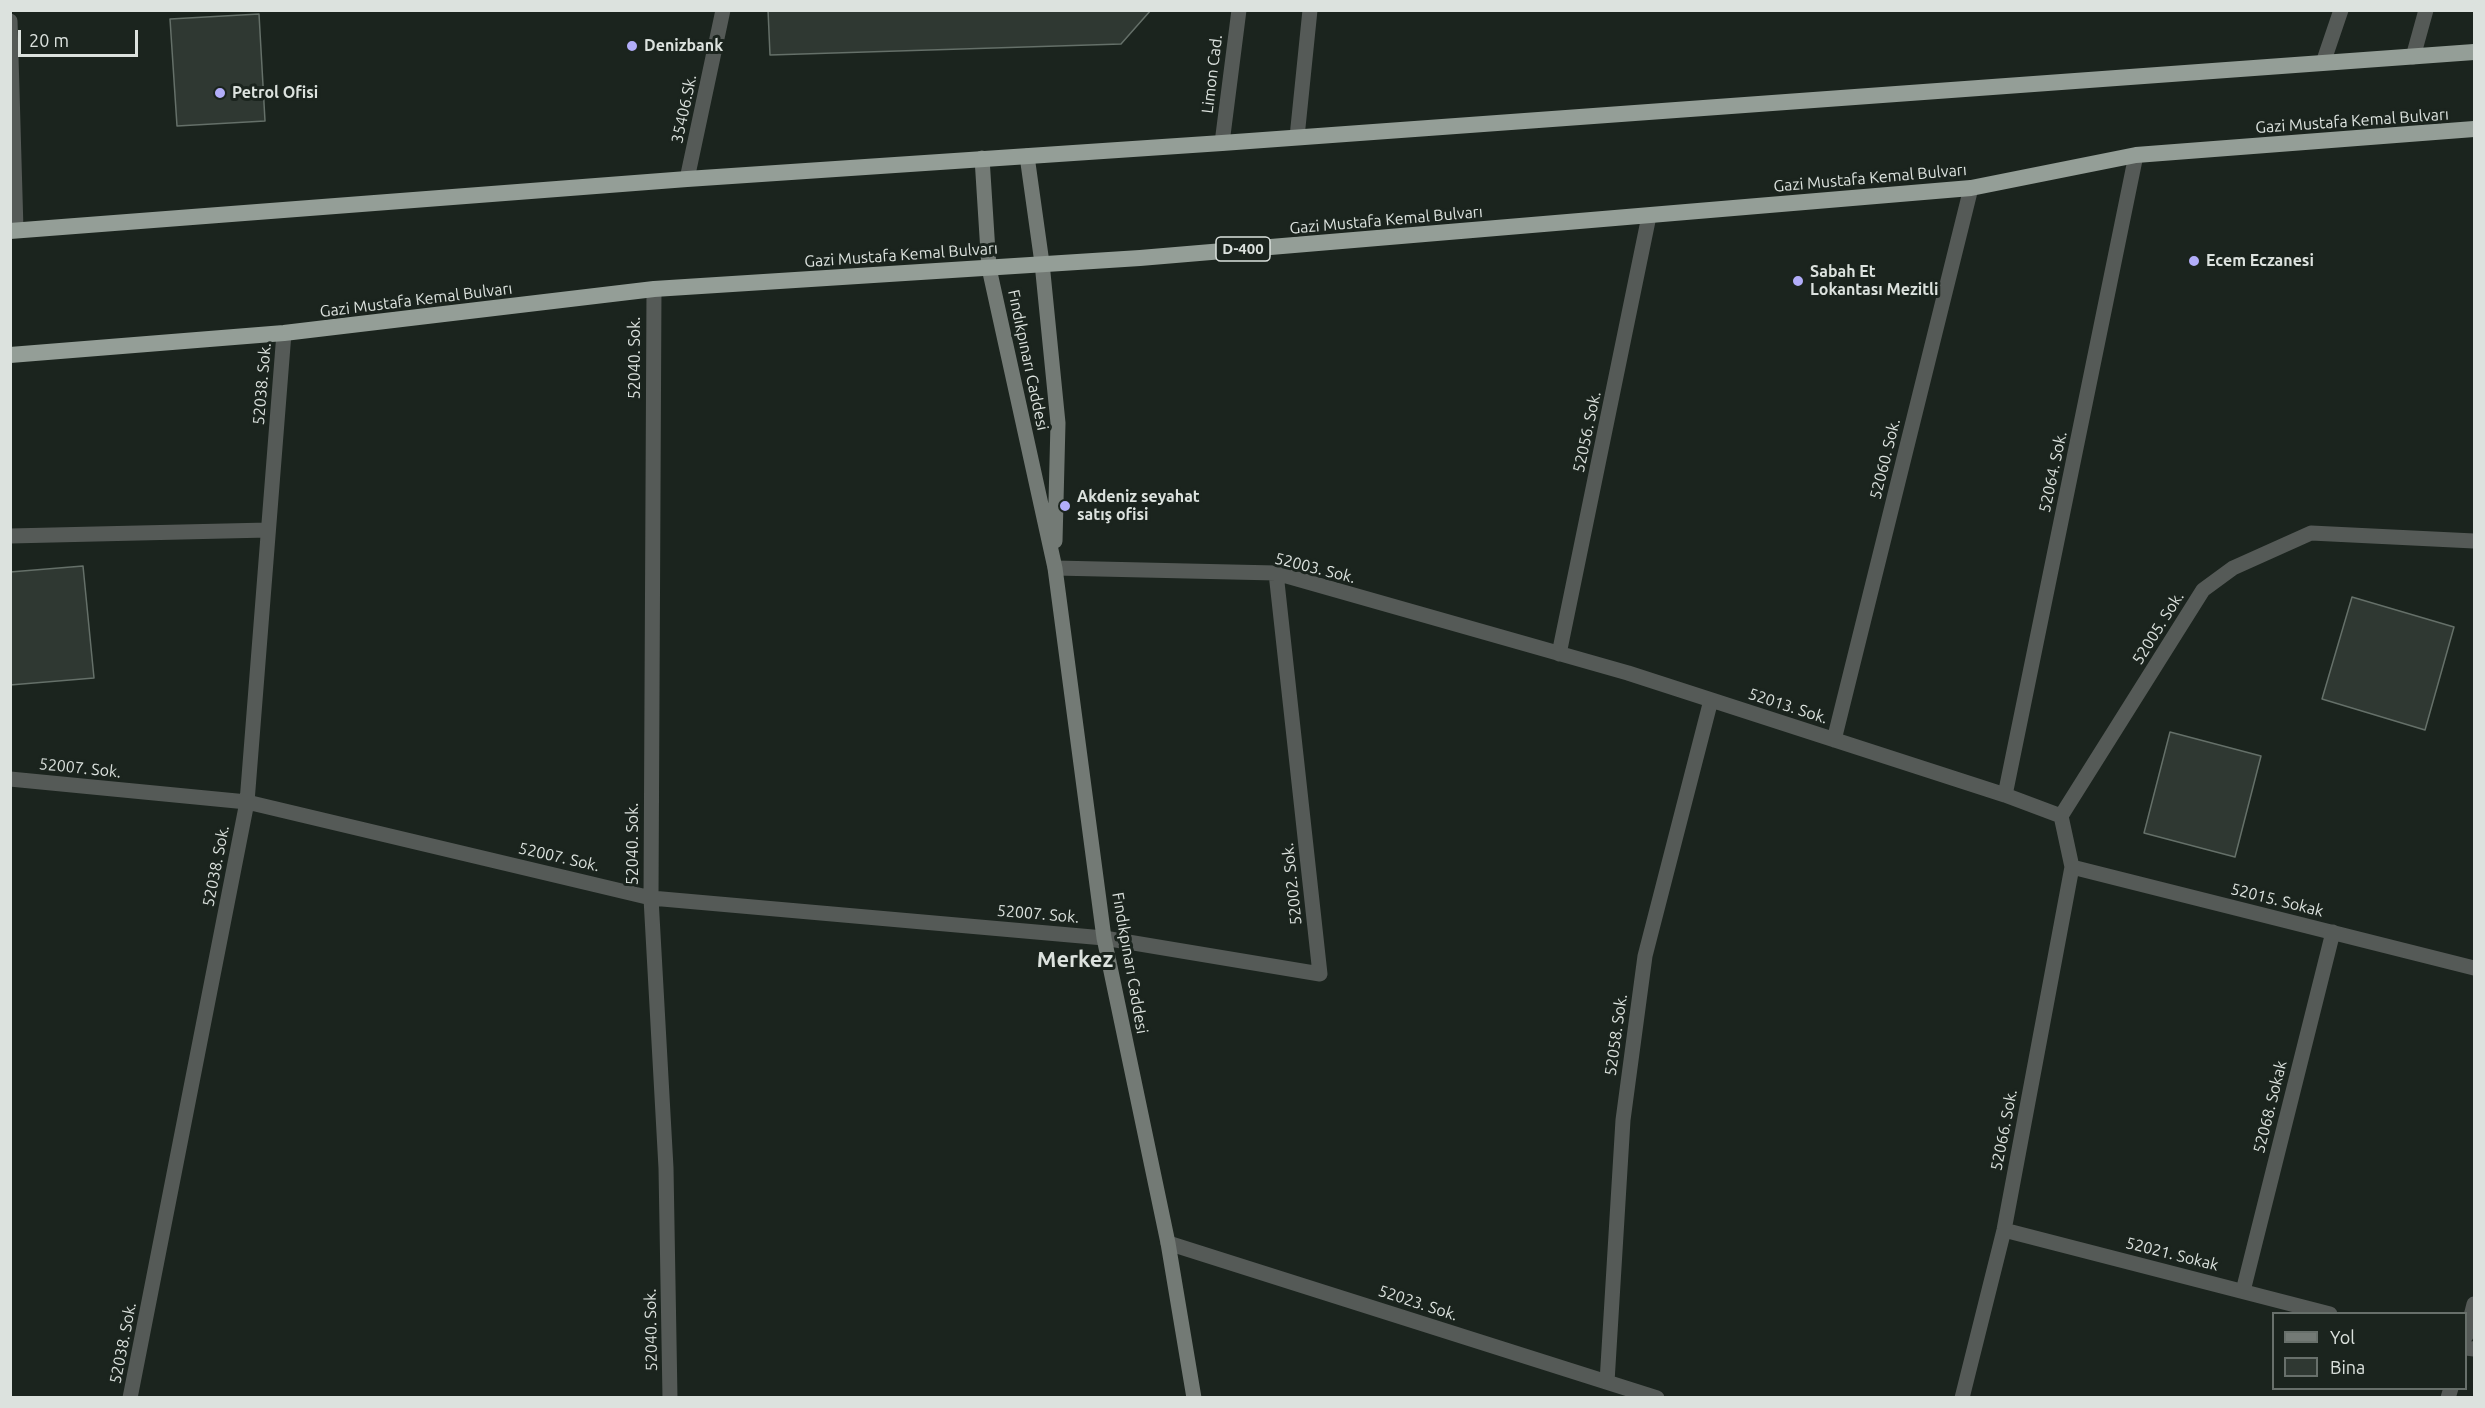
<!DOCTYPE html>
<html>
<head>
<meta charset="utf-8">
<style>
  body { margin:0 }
  #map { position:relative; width:2485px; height:1408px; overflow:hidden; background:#1b241e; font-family:Ubuntu,sans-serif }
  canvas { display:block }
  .frame { position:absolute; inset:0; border:12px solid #dce2de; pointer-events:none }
  .legend { position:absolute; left:2272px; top:1312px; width:195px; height:78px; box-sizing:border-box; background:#1b241e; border:2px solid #68706b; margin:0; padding:8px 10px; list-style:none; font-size:18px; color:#dce2de }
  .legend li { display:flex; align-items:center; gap:12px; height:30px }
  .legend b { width:30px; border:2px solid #68706b }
  .scale { position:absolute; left:18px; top:30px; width:120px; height:27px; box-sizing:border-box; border:3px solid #dce2de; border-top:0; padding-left:8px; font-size:18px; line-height:21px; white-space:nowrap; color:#dce2de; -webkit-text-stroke:4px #1b241e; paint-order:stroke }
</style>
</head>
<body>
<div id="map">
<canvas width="2485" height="1408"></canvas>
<div class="frame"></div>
<ul class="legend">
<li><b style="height:8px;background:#737a75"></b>Yol</li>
<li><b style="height:16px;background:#2f3832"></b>Bina</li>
</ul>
<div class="scale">20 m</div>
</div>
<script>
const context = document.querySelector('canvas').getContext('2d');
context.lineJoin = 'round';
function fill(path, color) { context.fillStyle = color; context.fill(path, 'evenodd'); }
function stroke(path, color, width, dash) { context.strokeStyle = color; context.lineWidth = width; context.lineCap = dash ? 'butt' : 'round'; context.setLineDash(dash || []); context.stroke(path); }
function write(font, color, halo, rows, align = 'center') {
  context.font = font + ' Ubuntu,sans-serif'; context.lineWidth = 6; context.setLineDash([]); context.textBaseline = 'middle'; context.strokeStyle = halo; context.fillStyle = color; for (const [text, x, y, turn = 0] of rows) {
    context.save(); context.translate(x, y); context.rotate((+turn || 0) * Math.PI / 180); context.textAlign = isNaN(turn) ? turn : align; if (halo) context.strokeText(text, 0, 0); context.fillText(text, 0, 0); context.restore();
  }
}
const building = new Path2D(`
  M768,10H1151L1121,44L770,55Z
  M259,14L265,121L177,126L170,19Z
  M83,566L94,678L10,685V572Z
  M2352,597L2454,627L2425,730L2322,699Z
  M2170,732L2261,756L2235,857L2144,833Z`);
fill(building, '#2f3832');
stroke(building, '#657069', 1.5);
stroke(new Path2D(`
  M10,21L16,230
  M687,179L723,10
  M654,289L651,898L666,1168L670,1398
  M10,536L268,530
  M1055,568L1276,573L1628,673L2005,795L2061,816L2203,590L2233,568L2311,533L2474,541
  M1559,654L1649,216
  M1834,740L1971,188
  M10,779L247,802L651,898L1104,938L1320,974L1276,573
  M2005,795L2136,155
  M2072,867L2474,968
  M2004,1230L2330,1314
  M1168,1243L1657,1398
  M2243,1291L2333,932
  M2466,1336L2474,1304
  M2466,1348L2474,1349
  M1607,1382L1623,1120L1645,956L1711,700
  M130,1398L247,802L284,333
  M1962,1398L2004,1230L2072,867L2061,816
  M2448,1398L2451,1388`), '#555a57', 15);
stroke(new Path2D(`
  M2413,57L2426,10
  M2323,63L2341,10
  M1297,137L1310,10
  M1222,143L1239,10`), '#555a57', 15);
stroke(new Path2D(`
  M1027,156L1042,263L1058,423L1055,541
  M982,158L989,268L1055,568L1104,938L1168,1243L1194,1398`), '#737a75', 15);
stroke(new Path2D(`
  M10,231L687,179L1222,143L2474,52
  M10,355L284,333L654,289L1140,258L1971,188L2136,155L2474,129`), '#949e97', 16);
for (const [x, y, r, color] of [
  [632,46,6,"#b2adf9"],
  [220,93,6,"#b2adf9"],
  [2194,261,6,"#b2adf9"],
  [1798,281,6,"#b2adf9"],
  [1065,506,6,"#b2adf9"]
]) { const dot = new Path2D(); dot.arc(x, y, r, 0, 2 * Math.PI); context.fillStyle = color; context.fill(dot); stroke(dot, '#1b241e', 2); }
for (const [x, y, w] of [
  [1243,249,54]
]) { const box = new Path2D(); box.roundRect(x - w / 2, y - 12, w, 24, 4.5); context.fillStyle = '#1b241e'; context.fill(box); stroke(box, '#dce2de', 1.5); }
write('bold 15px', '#dce2de', null, [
  ["D-400",1243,249]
]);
write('bold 16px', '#dce2de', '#1b241e', [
  ["Denizbank",644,46],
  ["Petrol Ofisi",232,93],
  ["Ecem Eczanesi",2206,261],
  ["Sabah Et",1810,272],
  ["Lokantası Mezitli",1810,290],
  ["Akdeniz seyahat",1077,497],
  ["satış ofisi",1077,515]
], 'left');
write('16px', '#dce2de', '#1b241e', [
  ["Limon Cad.",1212,74,-83],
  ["35406.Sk.",684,109,-78],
  ["Gazi Mustafa Kemal Bulvarı",2352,121,-4],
  ["Gazi Mustafa Kemal Bulvarı",1870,178,-5],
  ["Gazi Mustafa Kemal Bulvarı",1386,220,-5],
  ["Gazi Mustafa Kemal Bulvarı",901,255,-4],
  ["Gazi Mustafa Kemal Bulvarı",416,300,-7],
  ["52040. Sok.",635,358,-90],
  ["Fındıkpınarı Caddesi",1028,360,78],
  ["52038. Sok.",262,384,-85],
  ["52056. Sok.",1587,432,-78],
  ["52060. Sok.",1885,459,-76],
  ["52064. Sok.",2053,472,-78],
  ["52003. Sok.",1315,568,14],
  ["52005. Sok.",2158,628,-58],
  ["52013. Sok.",1788,706,18],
  ["52007. Sok.",80,768,6],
  ["52040. Sok.",633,844,-90],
  ["52007. Sok.",559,857,13],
  ["52038. Sok.",216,866,-79],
  ["52002. Sok.",1292,884,-96],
  ["52015. Sokak",2277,900,14],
  ["52007. Sok.",1038,914,5],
  ["Fındıkpınarı Caddesi",1130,963,80],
  ["52058. Sok.",1616,1035,-82],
  ["52068. Sokak",2270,1107,-76],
  ["52066. Sok.",2004,1130,-79],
  ["52021. Sokak",2172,1254,14],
  ["52023. Sok.",1418,1303,18],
  ["52040. Sok.",651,1330,-91],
  ["52038. Sok.",123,1343,-79]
]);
write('bold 22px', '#dce2de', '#1b241e', [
  ["Merkez",1075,960]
]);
</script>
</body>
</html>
